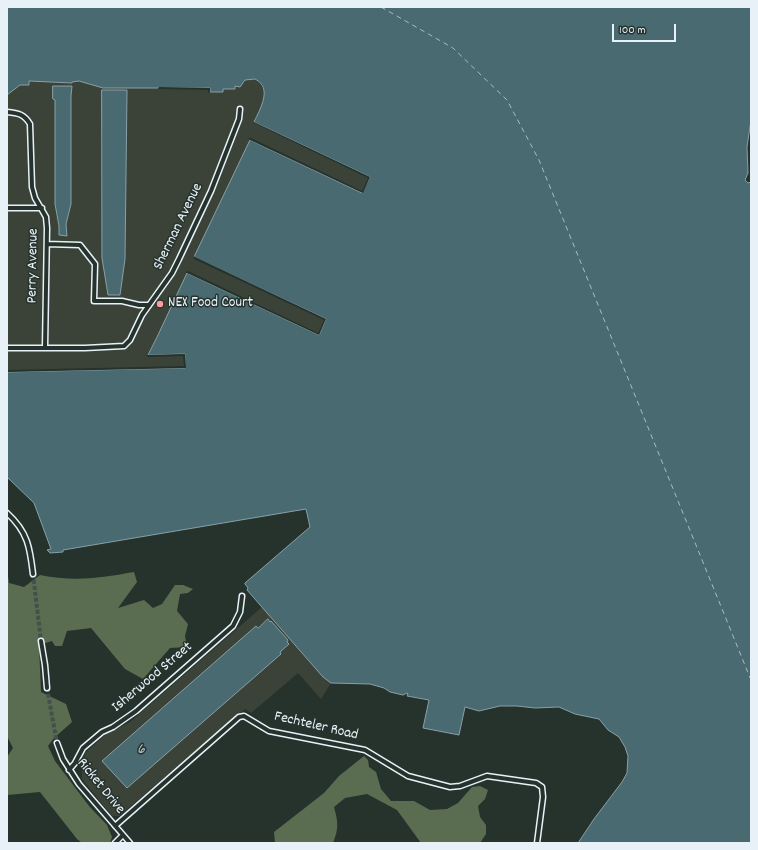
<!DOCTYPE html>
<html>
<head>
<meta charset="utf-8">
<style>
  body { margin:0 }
  #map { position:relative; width:758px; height:850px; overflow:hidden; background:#26332d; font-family:Dekko,sans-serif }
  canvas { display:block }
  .frame { position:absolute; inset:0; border:8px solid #e8f1f8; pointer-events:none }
  .scale { position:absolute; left:612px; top:24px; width:64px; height:18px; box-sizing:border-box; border:2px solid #e8f1f8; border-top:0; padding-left:5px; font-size:12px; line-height:14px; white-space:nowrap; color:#e8f1f8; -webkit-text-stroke:3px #26332d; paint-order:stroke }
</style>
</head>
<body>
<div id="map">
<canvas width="758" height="850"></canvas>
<div class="frame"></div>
<div class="scale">100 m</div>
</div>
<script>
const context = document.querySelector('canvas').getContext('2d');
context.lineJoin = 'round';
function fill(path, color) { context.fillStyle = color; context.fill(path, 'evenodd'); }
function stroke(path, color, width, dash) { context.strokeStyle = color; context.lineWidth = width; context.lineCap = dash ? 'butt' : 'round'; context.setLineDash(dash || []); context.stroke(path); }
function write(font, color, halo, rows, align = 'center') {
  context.font = font + ' Dekko,sans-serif'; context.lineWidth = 3; context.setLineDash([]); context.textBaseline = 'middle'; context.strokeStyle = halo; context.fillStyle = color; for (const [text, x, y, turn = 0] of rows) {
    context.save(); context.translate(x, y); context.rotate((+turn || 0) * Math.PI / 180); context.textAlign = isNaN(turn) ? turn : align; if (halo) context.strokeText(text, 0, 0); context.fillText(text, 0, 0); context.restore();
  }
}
fill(new Path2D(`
  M252,78L259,82L264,91L263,103L254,122L370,177L326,319L319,335H158L148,355L185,354L186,368L7,372V95L20,85L29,81L72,83V82L79,81L104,88H210V92H223V89H235V86L242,84L245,80Z
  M262,607L323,677L331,683L321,699L298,673L251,713L245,709L119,816H112L82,779V761L86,752L106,734L130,722Z`), '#3b4339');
fill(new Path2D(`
  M7,569L9,583L24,587L40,575C74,582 100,578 134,572L137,582L118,608L144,600L153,608L162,604L175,585H183L193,589L188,593L180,594L177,611L188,624L185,636L187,647L170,648L143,679L125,669L91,628L67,631L62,646H55L52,641L39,645L41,692L66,704L72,722L54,738L48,746L55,761L89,806L107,825L112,837L110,843H82L77,839L40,792L7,795V757L13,748L7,736Z
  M364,756L368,760L369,767L376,772L381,789L391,801H414L430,810L447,809L458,803L472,787L480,786L488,790L485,799L478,806L480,817L486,825V834L480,843H421L397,810L367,794L345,798L334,807C338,822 339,828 333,843H275L274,832L324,793L339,776Z`), '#5a6d50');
const water = new Path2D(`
  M7,7H751V120L747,147L748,173L745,180L748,183L751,182V843H578L594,819L622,782L627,773L628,756L625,747L619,737L608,730L599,719L575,714L559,707L535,708L517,706H500L479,711L465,707L459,735L423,728L429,700L407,696L408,694L407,693L403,695L390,692L384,688L370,684L331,683L323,677L247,590L248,588L245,584V583L310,527L306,509L63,550V552L50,553L47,550L51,549L34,503L7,477V372L185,368V354L148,355L158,335L187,273L319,335L326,319L194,257L250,140L362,193L370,177L254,122C260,109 273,88 255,79L245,80L240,87L235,86V89H223V92H210V88H103L79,81L72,82V83L29,81V85H20L7,95Z
  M53,86H72L71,96V204L66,224L67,236L59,235V226L55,204V100L53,99Z
  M102,90H127L125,259L120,295H108L102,258Z
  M268,619L270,622L271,621L288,640L287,642L289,644L280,652L281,654L127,788L102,761L256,626L258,628Z`);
fill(water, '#4a6a71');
stroke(water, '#89a0a7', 1);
fill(new Path2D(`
  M159,87L210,88V92L208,93V90L158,89Z
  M252,122H254L370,177L363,193L250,140L248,138H251L362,191L368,178Z
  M193,256L326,319L319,335L187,273L185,272L188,271L318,333L324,320L194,259Z
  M185,354L186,368L7,372V370L184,366L183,356L148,357L146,355Z`), '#26332d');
stroke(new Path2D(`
  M381,7L453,48L507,100L539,160L751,680`), '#a9bbc2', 1, [5, 4]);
stroke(new Path2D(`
  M33,574L41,641
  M47,688L57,743`), '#43504b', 4, [4, 2]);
const street = new Path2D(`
  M7,112C18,113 24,114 30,124L32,187L35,198L46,217L47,228L45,347
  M7,208H42
  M47,244L80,245L95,264L94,301H122L139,305H149
  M7,348H85L124,346L130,340L142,315L172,273L179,259L211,191L239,119L240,109
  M7,513C28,532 30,548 33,574
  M41,641L45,665L47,688
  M57,743L63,759L79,784L130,843
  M69,770L75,763L83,748L102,732L113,727L136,711L233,626L240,612L242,596
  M115,826L239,717L244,716L269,731L365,750L408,776L450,787L460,786L487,776L536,783L542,787L543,797L537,843
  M115,843L123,835`);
stroke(street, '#e8f1f8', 7);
stroke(street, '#26332d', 4);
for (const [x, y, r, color] of [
  [160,304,4,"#ff9aa2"]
]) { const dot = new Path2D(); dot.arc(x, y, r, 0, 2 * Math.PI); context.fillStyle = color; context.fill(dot); stroke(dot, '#26332d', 1.5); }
write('15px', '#e8f1f8', '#26332d', [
  ["Sherman Avenue",179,227,-64],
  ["Perry Avenue",34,266,-89],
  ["Isherwood Street",153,678,-40],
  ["Fechteler Road",316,727,13],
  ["Ricket Drive",100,787,51]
]);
write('15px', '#e8f1f8', '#26332d', [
  ["NEX Food Court",168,304]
], 'left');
write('italic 16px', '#a9bbc2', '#26332d', [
  ["6",141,751]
]);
</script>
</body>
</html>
